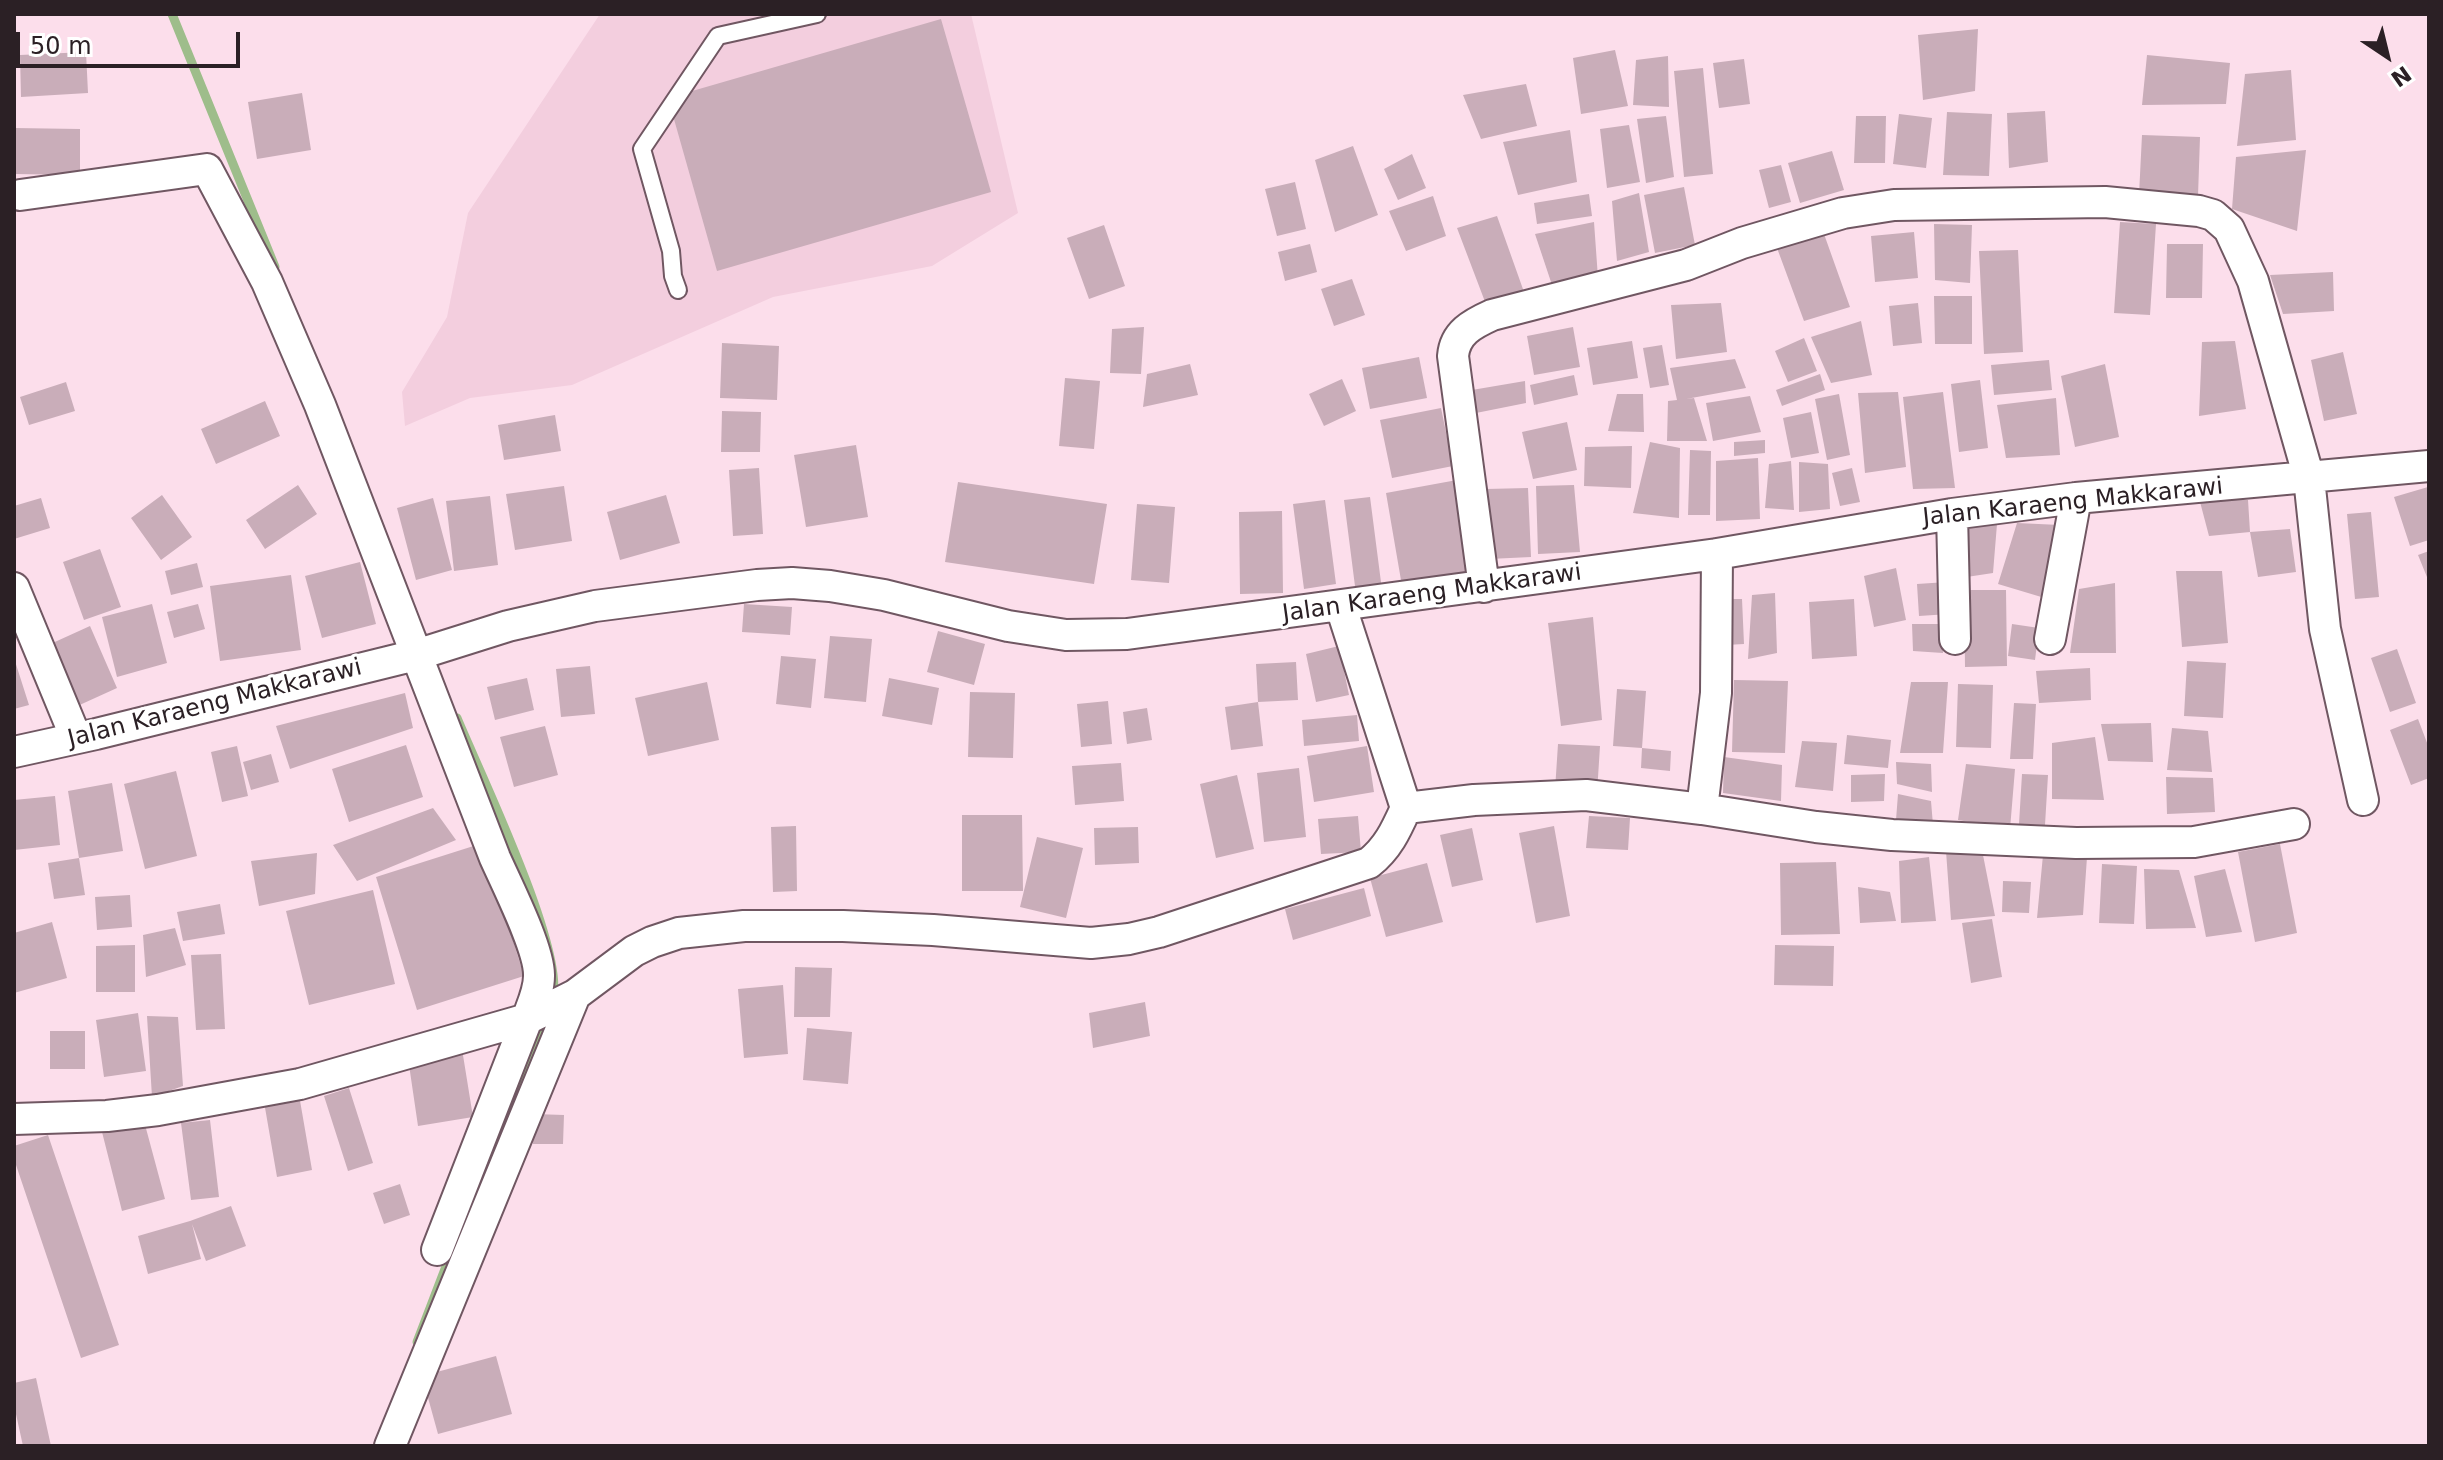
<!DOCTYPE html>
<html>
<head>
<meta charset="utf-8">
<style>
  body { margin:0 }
  #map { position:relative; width:2443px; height:1460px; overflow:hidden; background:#fcdeeb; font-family:"DejaVu Sans",sans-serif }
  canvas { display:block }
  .frame { position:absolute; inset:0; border:16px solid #2b2025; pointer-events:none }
  .north { position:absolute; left:2347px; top:16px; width:80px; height:80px; -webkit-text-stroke:6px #fff; paint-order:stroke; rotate:145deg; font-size:22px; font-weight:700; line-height:32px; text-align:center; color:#2b2025 }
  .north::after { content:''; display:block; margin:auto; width:28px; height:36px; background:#2b2025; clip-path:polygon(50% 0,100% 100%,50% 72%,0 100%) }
  .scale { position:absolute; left:16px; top:32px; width:224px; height:36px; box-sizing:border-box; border:4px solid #2b2025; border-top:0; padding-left:10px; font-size:24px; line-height:28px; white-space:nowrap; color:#2b2025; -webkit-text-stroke:6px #fff; paint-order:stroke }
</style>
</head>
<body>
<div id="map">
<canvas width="2443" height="1460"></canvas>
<div class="frame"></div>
<div class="north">N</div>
<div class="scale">50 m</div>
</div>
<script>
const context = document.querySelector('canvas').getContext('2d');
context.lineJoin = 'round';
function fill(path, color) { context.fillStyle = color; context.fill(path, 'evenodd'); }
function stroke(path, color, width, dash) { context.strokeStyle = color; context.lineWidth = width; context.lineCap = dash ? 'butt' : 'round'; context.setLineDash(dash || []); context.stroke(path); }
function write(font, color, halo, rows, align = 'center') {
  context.font = font + ' "DejaVu Sans",sans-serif'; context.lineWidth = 6; context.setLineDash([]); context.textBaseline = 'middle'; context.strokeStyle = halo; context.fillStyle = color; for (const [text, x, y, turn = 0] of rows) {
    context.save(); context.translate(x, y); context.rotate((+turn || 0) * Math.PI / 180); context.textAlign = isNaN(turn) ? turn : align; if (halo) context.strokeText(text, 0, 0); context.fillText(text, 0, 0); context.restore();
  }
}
fill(new Path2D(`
  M600,14H971L1018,213L932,266L773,297L572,385L470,398L405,426L402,392L447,317L468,213Z`), '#f3cede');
stroke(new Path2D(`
  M172,14L275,267
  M457,718C478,769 568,955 552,1000
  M482,1175L545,1018
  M417,1342L453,1248`), '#9ebd8b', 9);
fill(new Path2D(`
  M941,19L991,192L717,271L668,98Z
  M1978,29L1975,91L1923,100L1918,35Z
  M1615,50L1628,106L1581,114L1573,58Z
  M86,52L88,93L21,97L20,55Z
  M2147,55L2230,63L2226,104L2142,105Z
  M1668,56L1669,107L1633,105L1636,60Z
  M1744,59L1750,104L1719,108L1713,63Z
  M1703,68L1713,174L1684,177L1674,71Z
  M2291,70L2296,140L2237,146L2245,74Z
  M1526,84L1537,126L1481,139L1463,95Z
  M302,93L311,150L257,159L248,102Z
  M2045,111L2048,162L2009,168L2007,113Z
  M1947,112L1992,114L1989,176L1943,175Z
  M1899,114L1932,118L1926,168L1893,164Z
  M1666,116L1674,177L1646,183L1637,119Z
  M1856,116H1886L1885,163H1854Z
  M1629,125L1640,182L1607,188L1600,129Z
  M14,128L80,129V175L14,174Z
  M1570,130L1577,182L1518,195L1503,142Z
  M2142,135L2200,137L2198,196L2139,195Z
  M1353,146L1378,215L1335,232L1315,160Z
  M2306,150L2297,231L2232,209L2236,157Z
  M1832,151L1844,190L1800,203L1788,163Z
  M1412,154L1426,188L1398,200L1384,169Z
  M1781,165L1791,202L1769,208L1759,170Z
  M1295,182L1306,229L1277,236L1265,189Z
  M1684,187L1695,245L1655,253L1644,195Z
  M1639,193L1649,252L1617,261L1612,201Z
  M1589,194L1592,216L1537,224L1534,203Z
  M1433,196L1446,236L1406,251L1389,211Z
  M1497,216L1524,292L1487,307L1457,228Z
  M1594,222L1598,278L1552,285L1535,234Z
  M2120,222L2156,224L2150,315L2114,313Z
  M1934,224L1972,225L1970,283L1935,280Z
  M1104,225L1125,286L1089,299L1067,238Z
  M1914,232L1918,278L1875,282L1871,236Z
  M1824,234L1850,307L1804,321L1777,248Z
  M1310,244L1317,272L1285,281L1278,252Z
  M2167,244H2203L2202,298H2166Z
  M2018,250L2023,352L1984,354L1979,251Z
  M2333,272L2334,311L2283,314L2270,275Z
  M1352,279L1365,315L1334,326L1321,289Z
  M1934,296H1972V344H1935Z
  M1721,303L1727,352L1676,359L1671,305Z
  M1918,303L1922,343L1893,346L1889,306Z
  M1861,321L1872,375L1831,383L1811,337Z
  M1144,327L1141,374L1110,373L1112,329Z
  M1573,327L1580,367L1534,375L1527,336Z
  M1804,338L1817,371L1788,382L1775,351Z
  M1632,341L1638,378L1593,385L1587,348Z
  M2235,341L2246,409L2199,416L2202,342Z
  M722,343L779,346L777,400L720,398Z
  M1662,345L1669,385L1650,388L1643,348Z
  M2343,352L2357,414L2324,421L2311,360Z
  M1419,357L1427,398L1370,409L1362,368Z
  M1735,359L1746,388L1686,399L1694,398L1707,441H1667L1668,401L1677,400L1670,368Z
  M2049,360L2052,390L1994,395L1991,365Z
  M1190,364L1198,395L1143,407L1147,374Z
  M2105,364L2119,437L2075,447L2061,376Z
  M1820,374L1825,390L1782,406L1776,390Z
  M1574,375L1578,395L1534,405L1530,385Z
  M1065,378L1100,381L1094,449L1059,446Z
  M1342,379L1356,411L1324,426L1309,394Z
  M1980,380L1988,448L1959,452L1951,384Z
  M1525,381L1526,403L1471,414L1466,391Z
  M66,382L75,411L29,425L20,397Z
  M1898,392L1906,467L1865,473L1858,393Z
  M1943,392L1955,488L1913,489L1903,397Z
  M1617,394H1643L1644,432L1608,431Z
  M1839,394L1850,455L1827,460L1815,399Z
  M1750,396L1761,432L1713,441L1706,403Z
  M2056,398L2060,455L2006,458L1997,405Z
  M265,401L280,436L216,464L201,429Z
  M1441,408L1453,466L1392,478L1380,420Z
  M722,411L761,412L760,452H721Z
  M1811,412L1819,453L1791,458L1783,418Z
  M555,415L561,451L504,460L498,425Z
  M1567,422L1577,470L1533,479L1522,432Z
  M1765,440V453L1734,456V442Z
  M1650,442L1680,448L1679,518L1633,513Z
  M856,445L868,517L806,527L794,455Z
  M1632,446L1631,488L1584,486L1585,447Z
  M1690,450L1711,451L1710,515H1688Z
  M1758,458L1760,519L1716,521V461Z
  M1791,461L1794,510L1765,508L1769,464Z
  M1799,462L1828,464L1830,509L1799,512Z
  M759,468L763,534L733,536L729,470Z
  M1852,468L1860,502L1840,506L1832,473Z
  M1457,480L1473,573L1402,586L1386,493Z
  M958,482L1107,504L1094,584L945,562Z
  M298,485L317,514L265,549L246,520Z
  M1574,485L1580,552L1538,554L1536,486Z
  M564,486L572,541L515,550L506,494Z
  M2428,487L2429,540L2410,546L2394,497Z
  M1528,488L1531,557L1489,559L1486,489Z
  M162,495L192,537L161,560L131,518Z
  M666,495L680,543L620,560L607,512Z
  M490,496L498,565L454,571L446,501Z
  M1370,497L1382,590L1356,594L1344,500Z
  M41,498L50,528L14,539V506Z
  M433,498L452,570L416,580L397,508Z
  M2199,498L2248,500L2250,532L2209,536Z
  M1325,500L1336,584L1304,589L1293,504Z
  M1137,504L1175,507L1169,583L1131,580Z
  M1282,511L1283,593L1240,594L1239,512Z
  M2371,512L2379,597L2355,599L2347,514Z
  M2017,523L2060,525L2048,599L1998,584Z
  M1997,524L1993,573L1960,578L1959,525Z
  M2290,529L2296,572L2258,577L2250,532Z
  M100,549L121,607L84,620L63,562Z
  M2429,551V582L2418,555Z
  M360,562L376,624L322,638L305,576Z
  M197,563L203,587L171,595L165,571Z
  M1896,568L1906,620L1874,627L1864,576Z
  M2176,571H2222L2228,643L2182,647Z
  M291,575L301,650L220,661L210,586Z
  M1947,582L1949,614L1919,616L1917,584Z
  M2115,583L2116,653H2070L2079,589Z
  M1964,590H2006L2007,666L1965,667Z
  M1775,593L1777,653L1748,659L1752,595Z
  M1725,599H1742L1744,644L1726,645Z
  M1854,599L1857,656L1812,659L1809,602Z
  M152,604L167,663L117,677L102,617Z
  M198,604L205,629L174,638L167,612Z
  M744,604L792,607L790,635L742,632Z
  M1593,617L1602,720L1561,726L1548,623Z
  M1912,624H1942L1943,653L1913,651Z
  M2012,624L2039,628L2035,660L2008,656Z
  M90,626L117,688L73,708L46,646Z
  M938,631L985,644L974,685L927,672Z
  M830,636L872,639L866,702L824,698Z
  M1339,646L1349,695L1316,702L1306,654Z
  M2397,649L2416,703L2390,712L2371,658Z
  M781,656L816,659L811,708L776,704Z
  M14,658L29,705L14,709Z
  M2187,661L2226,663L2223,718L2184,716Z
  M1296,662L1298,700L1258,702L1256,664Z
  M590,666L595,714L561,717L556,669Z
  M2090,668L2091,700L2039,703L2036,671Z
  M527,678L534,710L495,720L487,687Z
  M889,678L939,688L932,725L882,716Z
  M1734,680L1788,681L1785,753L1732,752Z
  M707,682L719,740L648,756L635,698Z
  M1911,682H1948L1943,753H1900Z
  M1958,684L1993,685L1991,748L1956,747Z
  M1617,689L1646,691L1642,748L1613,746Z
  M970,692L1015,693L1013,758L968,757Z
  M405,693L413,728L290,769L276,726Z
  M1108,701L1112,744L1081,747L1077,704Z
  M1258,702L1263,746L1231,750L1225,707Z
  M2014,703L2036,704L2033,759H2010Z
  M1147,708L1152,740L1127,744L1123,712Z
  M1357,715L1359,741L1304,746L1302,720Z
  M2418,719L2429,748V778L2411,785L2390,730Z
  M2151,723L2153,762L2108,761L2101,724Z
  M545,726L558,775L514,787L500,737Z
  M2172,728L2208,731L2212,772L2167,770Z
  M1847,735L1891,740L1888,768L1844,764Z
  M2095,737L2104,800L2052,799V743Z
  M1802,741L1837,743L1833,791L1795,787Z
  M1558,744L1600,746L1597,793L1555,790Z
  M406,745L423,797L349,822L332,769Z
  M237,746L248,796L222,802L211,752Z
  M1367,746L1374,792L1314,802L1307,756Z
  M1642,748L1671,751L1670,771L1641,768Z
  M271,754L279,782L251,790L243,762Z
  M1724,757L1782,765L1781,801L1723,793Z
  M1896,762L1931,764L1932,792L1897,784Z
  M1121,763L1124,801L1075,805L1072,766Z
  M1966,764L2015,769L2010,829L1958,820Z
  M1299,768L1306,837L1264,842L1257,773Z
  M176,771L197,856L145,869L124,784Z
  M1885,774L1884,801L1851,802V775Z
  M2022,774L2048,775L2045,825L2019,824Z
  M1237,775L1254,849L1216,858L1200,784Z
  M2166,777L2213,778L2215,812L2167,814Z
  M112,783L123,851L79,858L68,791Z
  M1898,794L1931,801L1933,825L1896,820Z
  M55,796L60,845L14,850V800Z
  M433,808L456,840L357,881L333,845Z
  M962,815H1022L1023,891H962Z
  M1358,816L1361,852L1321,854L1318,819Z
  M1589,816L1630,818L1628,850L1586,848Z
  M796,826L797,891L773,892L771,827Z
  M1554,826L1570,916L1536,923L1519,833Z
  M1138,827L1139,863L1095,865L1094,828Z
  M1472,828L1483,880L1452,887L1440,835Z
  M1037,837L1083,848L1066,918L1020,907Z
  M483,843L524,976L417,1010L376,877Z
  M2280,844L2297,933L2255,942L2238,852Z
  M1946,851L1983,855L1995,916L1951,920Z
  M317,853L315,894L259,906L251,861Z
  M2043,855L2087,857L2083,915L2037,918Z
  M1929,857L1936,921L1901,923L1899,861Z
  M79,858L85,895L54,899L48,863Z
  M1836,862L1840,934L1781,935L1780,863Z
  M1427,863L1443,922L1386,937L1370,878Z
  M2102,864L2137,866L2134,924L2099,923Z
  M2144,869L2179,870L2196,928L2146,929Z
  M2225,869L2242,932L2206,937L2194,876Z
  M2003,881L2031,882L2029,913L2002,912Z
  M1858,887L1890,892L1896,921L1860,923Z
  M1364,888L1371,916L1293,940L1285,909Z
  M373,890L395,984L309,1005L286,911Z
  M130,895L132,927L97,930L95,897Z
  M220,904L225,934L183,941L177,912Z
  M1992,919L2002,977L1971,983L1962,923Z
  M52,922L67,978L14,993V933Z
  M175,928L186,965L146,977L143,935Z
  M135,945V992H96V946Z
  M1775,945L1834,946L1833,986L1774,985Z
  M221,954L225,1029L196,1030L191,955Z
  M795,967L832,968L830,1017H794Z
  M783,985L788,1054L744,1058L738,989Z
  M1145,1002L1150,1036L1093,1048L1089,1013Z
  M138,1013L146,1071L104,1077L96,1020Z
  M147,1016L178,1017L183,1086L152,1097Z
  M807,1028L852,1032L848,1084L803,1080Z
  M50,1031H85V1069H50Z
  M462,1049L473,1117L418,1126L408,1058Z
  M349,1088L373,1163L348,1171L324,1096Z
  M298,1089L312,1170L277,1177L263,1096Z
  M534,1114L564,1115L563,1144H533Z
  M210,1120L219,1197L191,1200L181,1123Z
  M144,1121L165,1199L122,1211L102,1132Z
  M48,1135L119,1345L81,1358L14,1159V1146Z
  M400,1184L410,1215L384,1224L373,1193Z
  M231,1206L246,1246L206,1261L192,1224L201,1259L148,1274L138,1236L190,1221Z
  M496,1356L512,1414L438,1434L422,1376Z
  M36,1378L51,1446H23L14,1405V1383Z`), '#c9adb9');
const lane = new Path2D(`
  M678,290L673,276L671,251L642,149L718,36L817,14`);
const street = new Path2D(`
  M20,195L207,169L267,282L320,405L495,858C507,885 540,950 539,976C539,991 532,1005 527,1019L437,1250
  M1952,514L1955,639
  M1717,554L1716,693L1702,809L1816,827L1892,835L2076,843L2194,842L2294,824
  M1484,587L1453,356C1455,333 1472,324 1492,315L1686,265L1742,243L1843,213L1894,205L2105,202L2199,211L2213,215L2229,229L2253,281L2309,478L2325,629L2363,800
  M14,588L76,738
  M1341,607L1406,808L1474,800L1586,795L1702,809
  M2050,639L2076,498
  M14,752L96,734L416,655L508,626L595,606L757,585L792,583L830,586L884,595L1008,626L1066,635L1127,634L1717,554L1952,514L2076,498L2429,466
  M14,1119L107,1116L158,1110L300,1084L527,1019L575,995L634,951L652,942L679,933L744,926H843L933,930L1091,943L1129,939L1159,932L1369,863C1388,848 1396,830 1406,808
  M390,1446L575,995`);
stroke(lane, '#705762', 20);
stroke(street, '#705762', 34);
stroke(lane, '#fff', 16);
stroke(street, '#fff', 30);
write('24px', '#2b2025', '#fff', [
  ["Jalan Karaeng Makkarawi",2073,503,-6],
  ["Jalan Karaeng Makkarawi",1432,594,-8],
  ["Jalan Karaeng Makkarawi",215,704,-14]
]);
</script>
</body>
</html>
